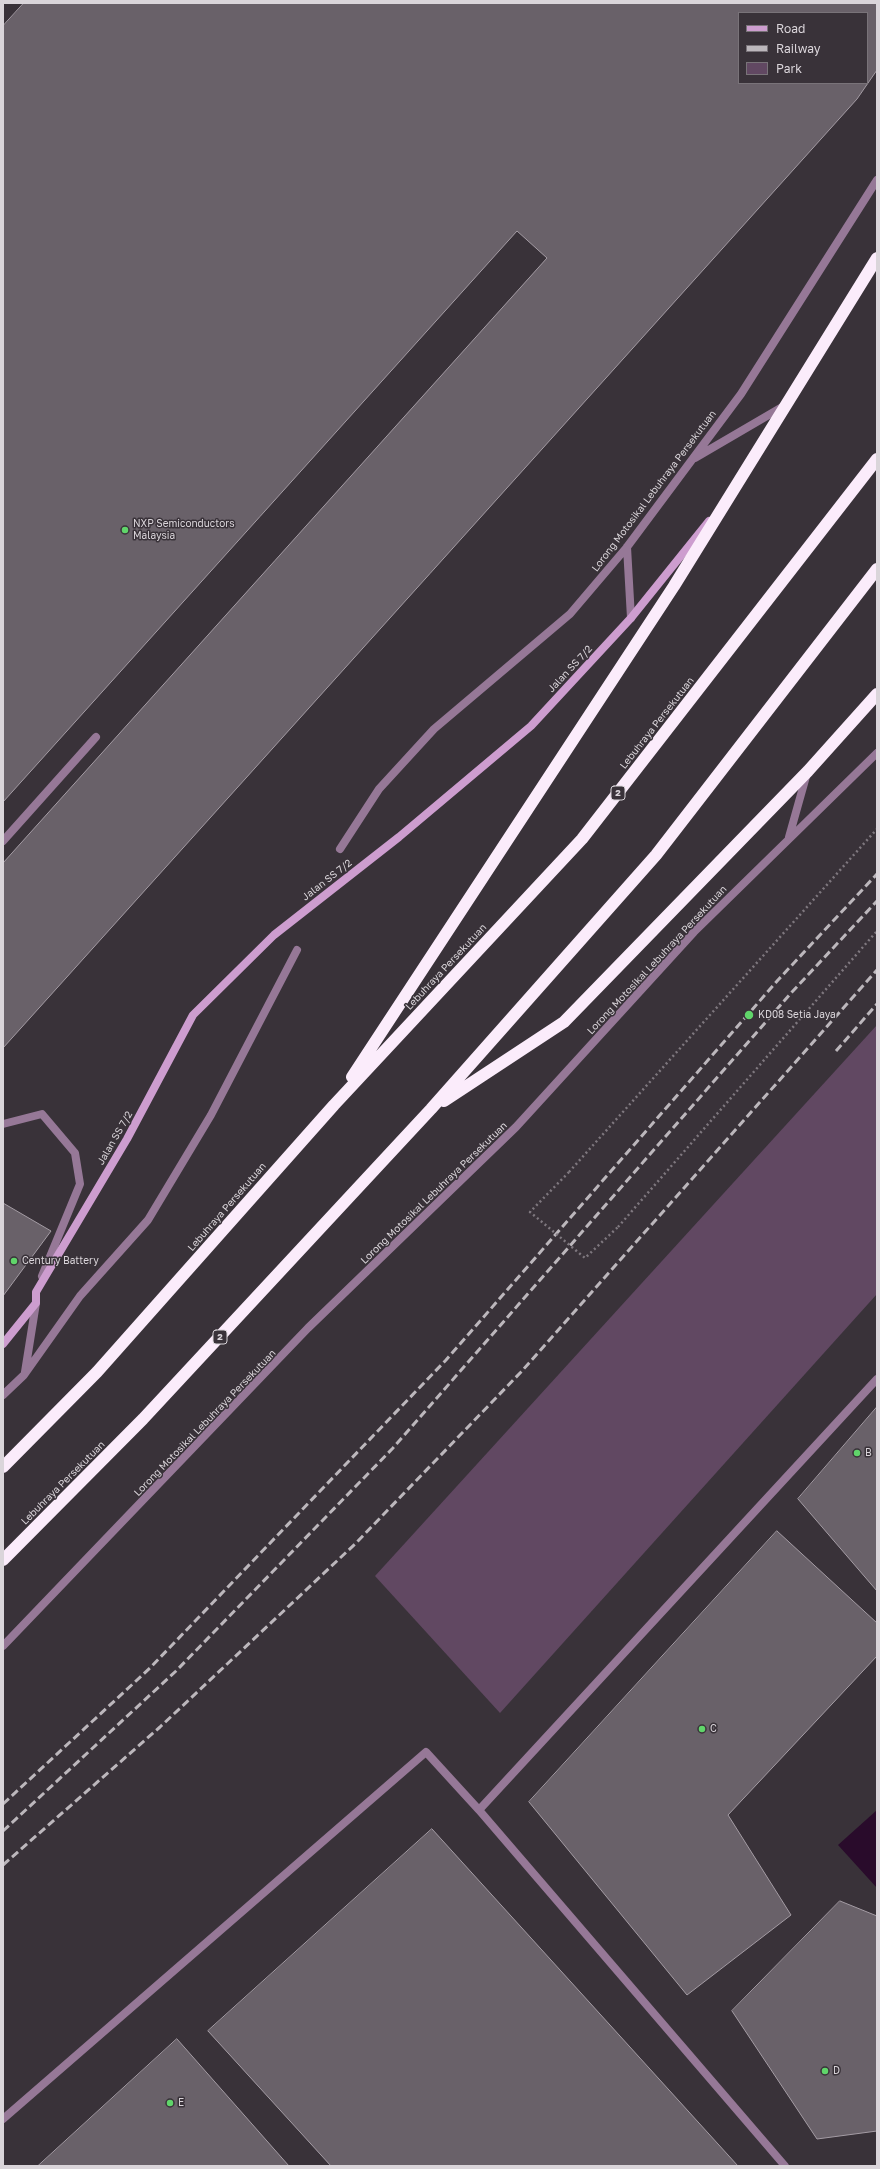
<!DOCTYPE html>
<html>
<head>
<meta charset="utf-8">
<style>
  body { margin:0 }
  #map { position:relative; width:880px; height:2169px; overflow:hidden; background:#393239; font-family:"Golos Text",sans-serif }
  canvas { display:block }
  .frame { position:absolute; inset:0; border:4px solid #dad5da; pointer-events:none }
  .legend { position:absolute; left:738px; top:12px; width:130px; height:72px; box-sizing:border-box; background:#393239; border:1px solid #797379; margin:0; padding:5px 7px; list-style:none; font-size:12px; color:#dad5da }
  .legend li { display:flex; align-items:center; gap:8px; height:20px }
  .legend b { width:20px; border:1px solid #797379 }
</style>
</head>
<body>
<div id="map">
<canvas width="880" height="2169"></canvas>
<div class="frame"></div>
<ul class="legend">
<li><b style="height:5px;background:#cd9dcf"></b>Road</li>
<li><b style="height:5px;background:#bcb7bc"></b>Railway</li>
<li><b style="height:11px;background:#614862"></b>Park</li>
</ul>
</div>
<script>
const context = document.querySelector('canvas').getContext('2d');
context.lineJoin = 'round';
function fill(path, color) { context.fillStyle = color; context.fill(path, 'evenodd'); }
function stroke(path, color, width, dash) { context.strokeStyle = color; context.lineWidth = width; context.lineCap = dash ? 'butt' : 'round'; context.setLineDash(dash || []); context.stroke(path); }
function write(font, color, halo, rows, align = 'center') {
  context.font = font + ' "Golos Text",sans-serif'; context.lineWidth = 3; context.setLineDash([]); context.textBaseline = 'middle'; context.strokeStyle = halo; context.fillStyle = color; for (const [text, x, y, turn = 0] of rows) {
    context.save(); context.translate(x, y); context.rotate((+turn || 0) * Math.PI / 180); context.textAlign = isNaN(turn) ? turn : align; if (halo) context.strokeText(text, 0, 0); context.fillText(text, 0, 0); context.restore();
  }
}
fill(new Path2D(`
  M877,1025V1294L500,1713L375,1576Z`), '#614862');
fill(new Path2D(`
  M877,1810V1888L838,1845Z`), '#290b2b');
const building = new Path2D(`
  M24,3H877V70L857,99L3,1048V863L547,258L517,231L3,802V26ZM739,13H867V83H739Z
  M3,1203L51,1231L3,1296Z
  M877,1407V1591L798,1499Z
  M777,1531L877,1623V1656L728,1815L791,1915L687,1995L529,1802Z
  M432,1829L738,2166H331L208,2031Z
  M840,1901L877,1916V2131L817,2139L732,2011Z
  M177,2039L289,2166H38Z`);
fill(building, '#696169');
stroke(building, '#a49ca4', 1);
stroke(new Path2D(`
  M569,1172L877,829
  M618,1227L877,931`), '#7f787f', 2.5, [2, 3]);
stroke(new Path2D(`
  M695,458L784,406
  M627,547L631,618
  M789,837L807,773
  M3,841L96,737
  M340,849L379,789L434,729L570,614L627,547L741,394L877,180
  M3,1124L42,1114L75,1153L80,1184L42,1276
  M25,1372L36,1303
  M3,1395L24,1375L80,1296L148,1220L211,1115L297,950
  M3,1646L308,1328L516,1127L694,932L877,753`), '#967897', 8);
stroke(new Path2D(`
  M479,1810L877,1379
  M3,2119L426,1752L479,1810L785,2166`), '#967897', 8);
stroke(new Path2D(`
  M3,1344L36,1303V1292L127,1139L193,1015L274,935L399,837L531,726L631,618L709,521`), '#cd9dcf', 8);
stroke(new Path2D(`
  M352,1077L674,586L877,258
  M444,1101L564,1022L808,771L877,694
  M3,1467L97,1372L334,1105L582,839L877,459
  M3,1560L143,1419L431,1109L656,855L877,569`), '#fbecfb', 12);
stroke(new Path2D(`
  M836,1051L877,1004
  M3,1804L150,1668L446,1360L778,980L877,874
  M3,1831L176,1671L393,1448L792,992L877,901
  M3,1865L160,1727L355,1544L521,1372L877,970`), '#bcb7bc', 3, [8, 4]);
stroke(new Path2D(`
  M569,1172L530,1212L585,1258L618,1227`), '#7f787f', 2.5, [2, 3]);
for (const [x, y, r, color] of [
  [125,530,4,"#60d56a"],
  [749,1015,5,"#60d56a"],
  [14,1261,4,"#60d56a"],
  [857,1453,4,"#60d56a"],
  [702,1729,4,"#60d56a"],
  [825,2071,4,"#60d56a"],
  [170,2103,4,"#60d56a"]
]) { const dot = new Path2D(); dot.arc(x, y, r, 0, 2 * Math.PI); context.fillStyle = color; context.fill(dot); stroke(dot, '#393239', 1.5); }
for (const [x, y, w] of [
  [618,793,14],
  [220,1337,14]
]) { const box = new Path2D(); box.roundRect(x - w / 2, y - 7, w, 14, 3); context.fillStyle = '#393239'; context.fill(box); stroke(box, '#dad5da', 1); }
write('bold 9px', '#dad5da', null, [
  ["2",618,793],
  ["2",220,1337]
]);
write('10px', '#dad5da', '#393239', [
  ["Lorong Motosikal Lebuhraya Persekutuan",654,491,-53],
  ["Jalan SS 7/2",570,669,-47],
  ["Lebuhraya Persekutuan",657,723,-52],
  ["Jalan SS 7/2",327,880,-38],
  ["Lorong Motosikal Lebuhraya Persekutuan",657,960,-47],
  ["Lebuhraya Persekutuan",446,967,-47],
  ["Jalan SS 7/2",115,1138,-60],
  ["Lorong Motosikal Lebuhraya Persekutuan",434,1193,-44],
  ["Lebuhraya Persekutuan",227,1207,-49],
  ["Lorong Motosikal Lebuhraya Persekutuan",205,1423,-46],
  ["Lebuhraya Persekutuan",63,1483,-45]
]);
write('10px', '#dad5da', '#393239', [
  ["NXP Semiconductors",133,524],
  ["Malaysia",133,536],
  ["KD08 Setia Jaya",758,1015],
  ["Century Battery",22,1261],
  ["B",865,1453],
  ["C",710,1729],
  ["D",833,2071],
  ["E",178,2103]
], 'left');
</script>
</body>
</html>
